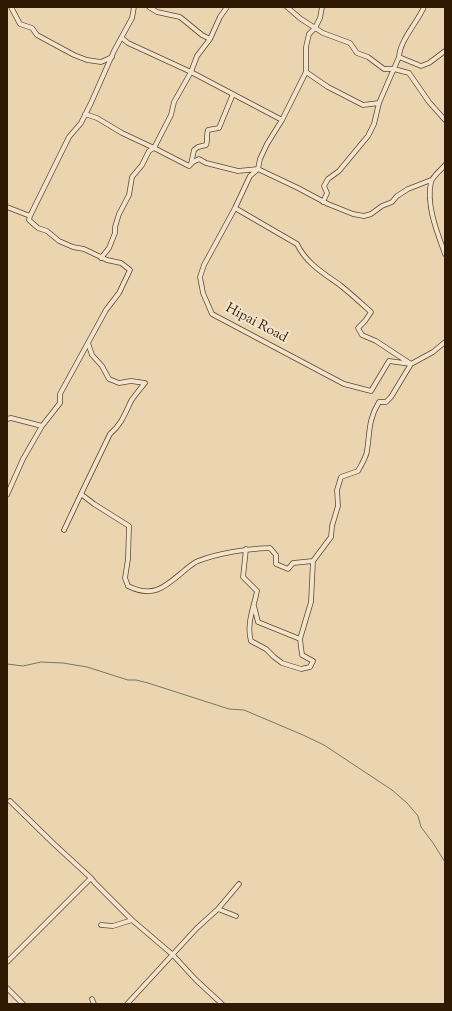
<!DOCTYPE html>
<html>
<head>
<meta charset="utf-8">
<style>
  body { margin:0 }
  #map { position:relative; width:452px; height:1011px; overflow:hidden; background:#ebd5b1; font-family:"Sorts Mill Goudy",serif }
  canvas { display:block }
  .frame { position:absolute; inset:0; border:8px solid #2f1903; pointer-events:none }
</style>
</head>
<body>
<div id="map">
<canvas width="452" height="1011"></canvas>
<div class="frame"></div>
</div>
<script>
const context = document.querySelector('canvas').getContext('2d');
context.lineJoin = 'round';
function stroke(path, color, width, dash) { context.strokeStyle = color; context.lineWidth = width; context.lineCap = dash ? 'butt' : 'round'; context.setLineDash(dash || []); context.stroke(path); }
function write(font, color, halo, rows, align = 'center') {
  context.font = font + ' "Sorts Mill Goudy",serif'; context.lineWidth = 4; context.setLineDash([]); context.textBaseline = 'middle'; context.strokeStyle = halo; context.fillStyle = color; for (const [text, x, y, turn = 0] of rows) {
    context.save(); context.translate(x, y); context.rotate((+turn || 0) * Math.PI / 180); context.textAlign = isNaN(turn) ? turn : align; if (halo) context.strokeText(text, 0, 0); context.fillText(text, 0, 0); context.restore();
  }
}
stroke(new Path2D(`
  M7,664L23,666L41,662L63,663L87,667L128,680H136L148,683L229,709L244,710L303,735L324,745L392,790L407,803L418,816L421,827L433,843L445,862`), '#6f786b', 1);
const minor = new Path2D(`
  M11,7L20,24L32,28L37,35L74,55L87,60L101,62L112,57
  M149,7L157,12L180,17L202,35L210,39L197,56L191,72L174,102L171,115L154,148L189,166L193,162L199,159L206,163L238,171L258,169L298,188L328,204L353,214L364,216L371,214L382,206L392,202L397,196L408,189L431,180
  M287,7L301,19L323,33L350,43L357,53L368,57L384,69H394L409,73L429,102L445,120
  M322,7L320,18L315,28L309,34L306,47V72L282,120L267,144L260,159L258,169L250,176L235,208L204,265L200,277L203,293L212,314L344,384L371,391L389,361L411,364L433,352L445,342
  M122,38L128,43L191,72L282,120
  M210,39L220,17L227,7
  M399,57L421,66L429,63L445,51
  M306,72L328,87L363,105L379,103
  M85,114L97,118L122,133L154,148L149,151L142,165L132,177L129,195L119,214L115,227V233L109,248L101,258
  M191,164L194,150L198,147L206,145C208,143 206,135 208,130L219,128L233,94
  M445,165C441,170 433,176 431,182C426,205 437,232 445,254
  M323,202L327,193L324,186L328,179L339,171L368,136L374,124L379,103L399,57C400,40 417,23 424,7
  M7,207L30,216L69,137L81,123L91,103L114,51L132,18L134,7
  M88,343L92,355L102,366L109,379L119,383L131,381L145,383C140,389 135,395 131,401C125,414 121,425 110,434L81,494L94,504L129,526L128,559L125,578L128,586C154,599 166,586 185,570C189,567 193,563 198,561C222,552 245,549 270,548L276,555V564L288,569L293,563L313,561L331,537L332,526L338,506L337,490L341,477L358,471C361,465 366,458 367,451C370,432 368,420 379,402H386L391,397L411,364L376,341L362,335L358,328L365,321L371,312C361,303 350,293 340,285C323,273 306,263 297,244L235,208
  M7,419L11,418L42,426
  M7,495L23,459L42,426L60,403V394L106,310L119,293L130,270L121,263L107,260L84,249L73,247L59,241L47,231L38,228L29,220L30,216
  M64,530L81,494
  M246,549L243,577L257,591C254,607 246,624 251,641L266,649L274,657L282,663L301,669L310,667L313,661L302,655L300,639L258,622L254,606
  M300,639L311,602L313,561
  M10,801L54,844L91,878L95,883L132,920L173,955L196,980L222,1004
  M218,909L236,916
  M101,925L113,926L132,920
  M7,962L91,878
  M7,988L23,1004
  M92,999L94,1004
  M127,1004L197,928L218,909L239,884`);
stroke(minor, '#5e482e', 5.5);
stroke(minor, '#f2e4cc', 4);
write('14px', '#2f1903', '#f2e4cc', [
  ["Hipai Road",256,324,28]
]);
</script>
</body>
</html>
